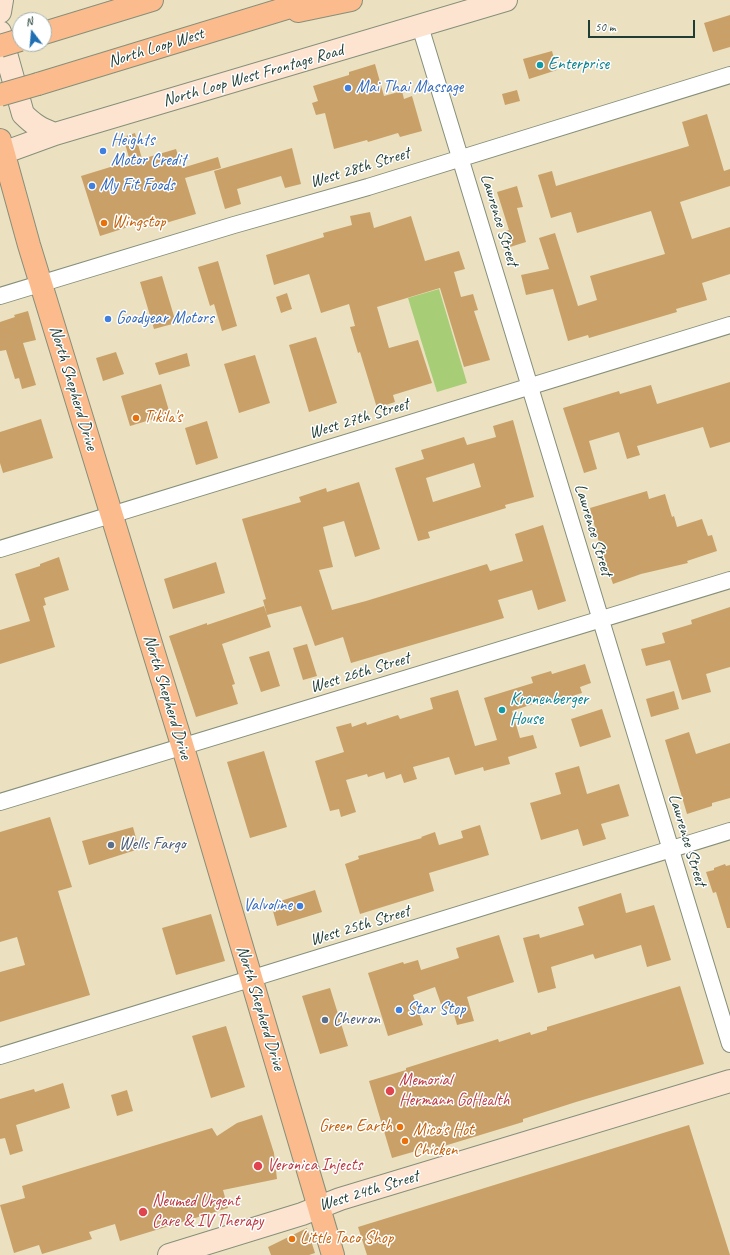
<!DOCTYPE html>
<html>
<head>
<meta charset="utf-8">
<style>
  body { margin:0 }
  #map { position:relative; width:730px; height:1255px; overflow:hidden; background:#ebe1c0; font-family:Caveat,sans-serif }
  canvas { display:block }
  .north { position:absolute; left:12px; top:12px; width:40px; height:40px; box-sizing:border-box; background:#fff; border:1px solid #a5b1ae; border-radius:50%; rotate:344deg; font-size:11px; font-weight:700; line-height:16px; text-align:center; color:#1f3d34 }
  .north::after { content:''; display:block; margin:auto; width:14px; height:18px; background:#1f6fb2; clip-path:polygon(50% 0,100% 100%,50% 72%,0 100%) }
  .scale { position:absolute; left:588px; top:20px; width:107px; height:18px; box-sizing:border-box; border:2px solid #1f3d34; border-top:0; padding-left:5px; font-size:12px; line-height:14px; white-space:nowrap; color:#1f3d34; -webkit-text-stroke:3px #fff; paint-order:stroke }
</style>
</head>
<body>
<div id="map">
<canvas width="730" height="1255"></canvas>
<div class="north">N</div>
<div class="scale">50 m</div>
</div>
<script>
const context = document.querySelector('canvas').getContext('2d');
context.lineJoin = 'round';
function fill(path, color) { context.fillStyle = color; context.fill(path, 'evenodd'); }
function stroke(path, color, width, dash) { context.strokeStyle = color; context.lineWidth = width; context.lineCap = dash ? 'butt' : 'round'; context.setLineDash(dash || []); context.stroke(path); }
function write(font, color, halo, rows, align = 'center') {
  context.font = font + ' Caveat,sans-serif'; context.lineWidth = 3; context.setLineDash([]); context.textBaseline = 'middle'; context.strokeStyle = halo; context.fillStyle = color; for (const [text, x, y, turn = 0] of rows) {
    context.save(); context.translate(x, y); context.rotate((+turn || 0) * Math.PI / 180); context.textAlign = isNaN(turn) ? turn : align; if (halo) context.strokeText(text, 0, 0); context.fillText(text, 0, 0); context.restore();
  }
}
fill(new Path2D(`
  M439,289L467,383L437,392L408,298Z`), '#a7cd77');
fill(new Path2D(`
  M730,15V47L713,52L704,23Z
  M552,51L557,70L529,79L523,59Z
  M375,64L384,96L402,91L404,99L412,96L422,131L400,137L398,133L368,142L367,140L334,149L325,113L316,115L312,103L318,101L313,86L349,75V72Z
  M517,90L520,101L505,105L502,94Z
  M707,114L724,171L730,169V186L680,202L692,239L730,227V274L702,283L707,300L676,309L677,312L589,338L588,335L568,341L553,289L526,295L521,275L549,269L539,238L555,233L578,306L597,300L590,276L665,254L651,211L577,233L571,212L551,218L538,175L552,171L556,186L689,146L682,122Z
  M135,133L142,159L176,149L182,168L218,157L221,168L185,178L196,214L149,228L147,221L100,236L81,176L130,161L123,137Z
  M292,148L301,184L285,188L281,176L237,189L241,204L225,209L214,171Z
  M517,186L523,207L517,208L526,242L510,247L506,231L509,230L497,192Z
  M370,212L374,228L411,216L425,261L459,251L465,269L454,272L461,297L473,294L478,310L474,311L490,360L464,367L440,288L377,307L389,348L418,340L432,383L393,395L395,402L377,408L360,352L358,353L350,327L355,326L349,304L321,313L309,274L274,285L266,255L324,237L323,233L352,225L350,216Z
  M218,261L237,326L222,331L214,304L210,306L198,267Z
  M162,276L176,323L154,329L140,282Z
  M287,293L292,309L281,313L276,297Z
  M28,311L36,340L23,343L36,385L22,389L19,378L15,379L6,350L0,351V322L15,317L14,315Z
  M316,337L337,403L309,412L289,345Z
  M116,352L124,374L103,381L96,358Z
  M187,353L190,366L159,375L155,363Z
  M255,355L270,403L239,413L224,364Z
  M730,382V442L710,448L703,427L637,446L640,455L627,459L619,432L589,441L597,469L584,473L563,408L619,391L620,394L651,385L657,404Z
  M161,384L170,414L130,426L121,396Z
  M41,419L53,458L3,473L0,463V432Z
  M513,420L534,497L505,505L506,508L428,532L430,538L418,541L395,468L424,459L421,450L438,445L464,437L467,445L496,437L493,426ZM474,463L481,487L433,502L426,478Z
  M207,421L218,458L196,465L185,428Z
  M359,482L380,549L355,557L344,521L323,527L333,567L319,570L332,610L366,601L487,564L490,571L523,561L515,534L543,525L566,601L538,610L532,590L498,600L504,618L351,663L343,637L315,646L301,606L267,615L263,600L266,599L242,519L301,502L299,497L326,488L327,492Z
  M647,491L649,499L665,494L672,517L674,516L677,527L702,519L708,536L712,535L717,551L687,561L688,563L641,574L613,584L598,539L590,508Z
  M59,557L69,590L44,598L46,605L43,606L55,647L0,664V630L30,621L15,574L40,566V564Z
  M216,562L225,593L173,609L164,579Z
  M264,606L271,627L222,644L235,684L232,685L238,704L196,717L169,636L207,623V625Z
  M730,607V667L706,674L711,692L682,700L670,660L646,666L641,649L665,643L662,633L692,624L691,620Z
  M307,644L317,676L303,680L293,648Z
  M269,651L280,686L261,692L249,657Z
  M585,664L591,683L580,687L582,693L540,706L539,702L512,711L520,738L533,735L537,748L508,757L510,764L484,771L483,767L455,775L449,757L413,767L417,779L404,783L401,774L386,779L384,772L368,777L367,774L346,780L356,812L341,817L339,809L330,811L315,761L344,752L336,727L351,723L352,727L366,722L367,725L398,715L400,719L433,709L430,698L458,690L475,746L497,740L484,698L533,683L531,677L551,671L552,674Z
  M674,691L679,709L651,717L646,699Z
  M602,709L611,737L580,747L571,719Z
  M689,732L696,754L730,743V798L712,803V806L687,814L665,740Z
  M264,751L287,827L250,838L227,762Z
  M579,766L587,794L619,784L629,816L601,824L606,839L583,846L578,829L541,840L530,803L561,794L555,773Z
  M50,817L72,887L58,891L90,995L0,1022V972L25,965L17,937L0,942V832Z
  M480,825L489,855L429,873L434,891L360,914L345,864L359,859L358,856L422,838L421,837L435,832L439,845L463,838L461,831Z
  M133,827L139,849L89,865L82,841Z
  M725,864L726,866L730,865V928H727L716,892L713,893L706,872L714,870V868Z
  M315,890L322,912L277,926L271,904Z
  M621,893L626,913L654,905L671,960L647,967L641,945L595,959L593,954L551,967L556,988L538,993L523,938L539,934L540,938L584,925L578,907Z
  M211,914L225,961L176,975L162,928Z
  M499,935L514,982L467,997L474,1021L457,1025L452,1007L443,1010L435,987L413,995L423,1025L388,1036L368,973L403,962L404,964L418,960L421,970L459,958L456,948Z
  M680,986L704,1064L576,1102L523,1119V1122L431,1150L430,1147L392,1158L369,1081L406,1070V1068L498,1039L499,1042L530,1032L531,1035L547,1030V1027Z
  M330,988L348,1046L320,1054L302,996Z
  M226,1026L245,1087L211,1098L192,1036Z
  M63,1083L70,1108L16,1125L23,1151L10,1155L5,1138L0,1139V1099L34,1089L35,1092Z
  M127,1090L133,1111L117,1116L111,1095Z
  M262,1115L274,1153L277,1179L223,1190L228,1208L120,1241L115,1224L89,1232L92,1239L42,1254L39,1245L14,1253L0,1205L25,1198L22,1186L212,1128L217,1136L237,1123Z
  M689,1125L730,1255H367L358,1227Z
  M307,1228L315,1253L309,1255H271L268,1247Z`), '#c9a168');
const street = new Path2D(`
  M420,26L730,1044
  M0,296L234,225L368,187L730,75
  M0,549L730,325
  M0,802L730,580
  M0,1056L730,831`);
const secondary = new Path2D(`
  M0,12L2,0
  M0,32L23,114C34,125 41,129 55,134
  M0,154L55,134L506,0
  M169,1255L302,1214L340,1199L730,1081`);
const primary = new Path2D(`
  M0,140L29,245L187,761L333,1255`);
const highway = new Path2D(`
  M298,11L351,0
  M44,33L152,0
  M38,84L313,0`);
stroke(street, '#858f7a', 18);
stroke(secondary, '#858f7a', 24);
stroke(primary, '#858f7a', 24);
stroke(highway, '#858f7a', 24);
stroke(street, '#fff', 16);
stroke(secondary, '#fde4d1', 22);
stroke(primary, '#fbbb8c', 22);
stroke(highway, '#fbbb8c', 22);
const highwayBridge = new Path2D(`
  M0,46L20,40
  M0,95L38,84`);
stroke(highwayBridge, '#858f7a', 24, []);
stroke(highwayBridge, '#fbbb8c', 22);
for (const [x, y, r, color] of [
  [540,65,4,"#0f9aa8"],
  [348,88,4,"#3f7fe0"],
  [103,151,4,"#3f7fe0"],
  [92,186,4,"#3f7fe0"],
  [104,223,4,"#e8710a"],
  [108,319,4,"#3f7fe0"],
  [136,418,4,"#e8710a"],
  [502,710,4,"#0f9aa8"],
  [111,845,4,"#5c6f8a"],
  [300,906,4,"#3f7fe0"],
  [399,1010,4,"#3f7fe0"],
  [325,1020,4,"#5c6f8a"],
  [390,1091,5,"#e0444e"],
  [400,1127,4,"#e8710a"],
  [405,1141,4,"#e8710a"],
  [258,1166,5,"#e0444e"],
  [143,1212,5,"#e0444e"],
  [292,1239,4,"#e8710a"]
]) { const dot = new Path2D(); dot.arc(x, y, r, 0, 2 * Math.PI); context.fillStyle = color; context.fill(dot); stroke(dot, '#fff', 1.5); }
write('17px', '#1f3d34', '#fff', [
  ["North Loop West",156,48,-17],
  ["North Loop West Frontage Road",253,76,-16],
  ["West 28th Street",360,168,-17],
  ["Lawrence Street",499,220,73],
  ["North Shepherd Drive",73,388,73],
  ["West 27th Street",359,419,-17],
  ["Lawrence Street",593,530,73],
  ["West 26th Street",360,673,-17],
  ["North Shepherd Drive",167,697,73],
  ["Lawrence Street",687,840,73],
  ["West 25th Street",360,926,-17],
  ["North Shepherd Drive",260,1008,73],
  ["West 24th Street",369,1191,-17]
]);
write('17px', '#0d838f', '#fff', [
  ["Enterprise",548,65],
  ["Kronenberger",510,700],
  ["House",510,720]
], 'left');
write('17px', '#366cbe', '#fff', [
  ["Mai Thai Massage",356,88],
  ["Heights",111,141],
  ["Motor Credit",111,161],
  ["My Fit Foods",100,186],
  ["Goodyear Motors",116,319],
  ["Valvoline",292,906,"right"],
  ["Star Stop",407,1010]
], 'left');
write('17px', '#c56008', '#fff', [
  ["Wingstop",112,223],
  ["Tikila's",144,418],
  ["Green Earth",392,1127,"right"],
  ["Mico's Hot",413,1131],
  ["Chicken",413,1151],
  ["Little Taco Shop",300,1239]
], 'left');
write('17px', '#4e5e75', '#fff', [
  ["Wells Fargo",119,845],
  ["Chevron",333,1020]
], 'left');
write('17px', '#be3a42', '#fff', [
  ["Memorial",399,1081],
  ["Hermann GoHealth",399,1101],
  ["Veronica Injects",267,1166],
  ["Neumed Urgent",152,1202],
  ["Care & IV Therapy",152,1222]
], 'left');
</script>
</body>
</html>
